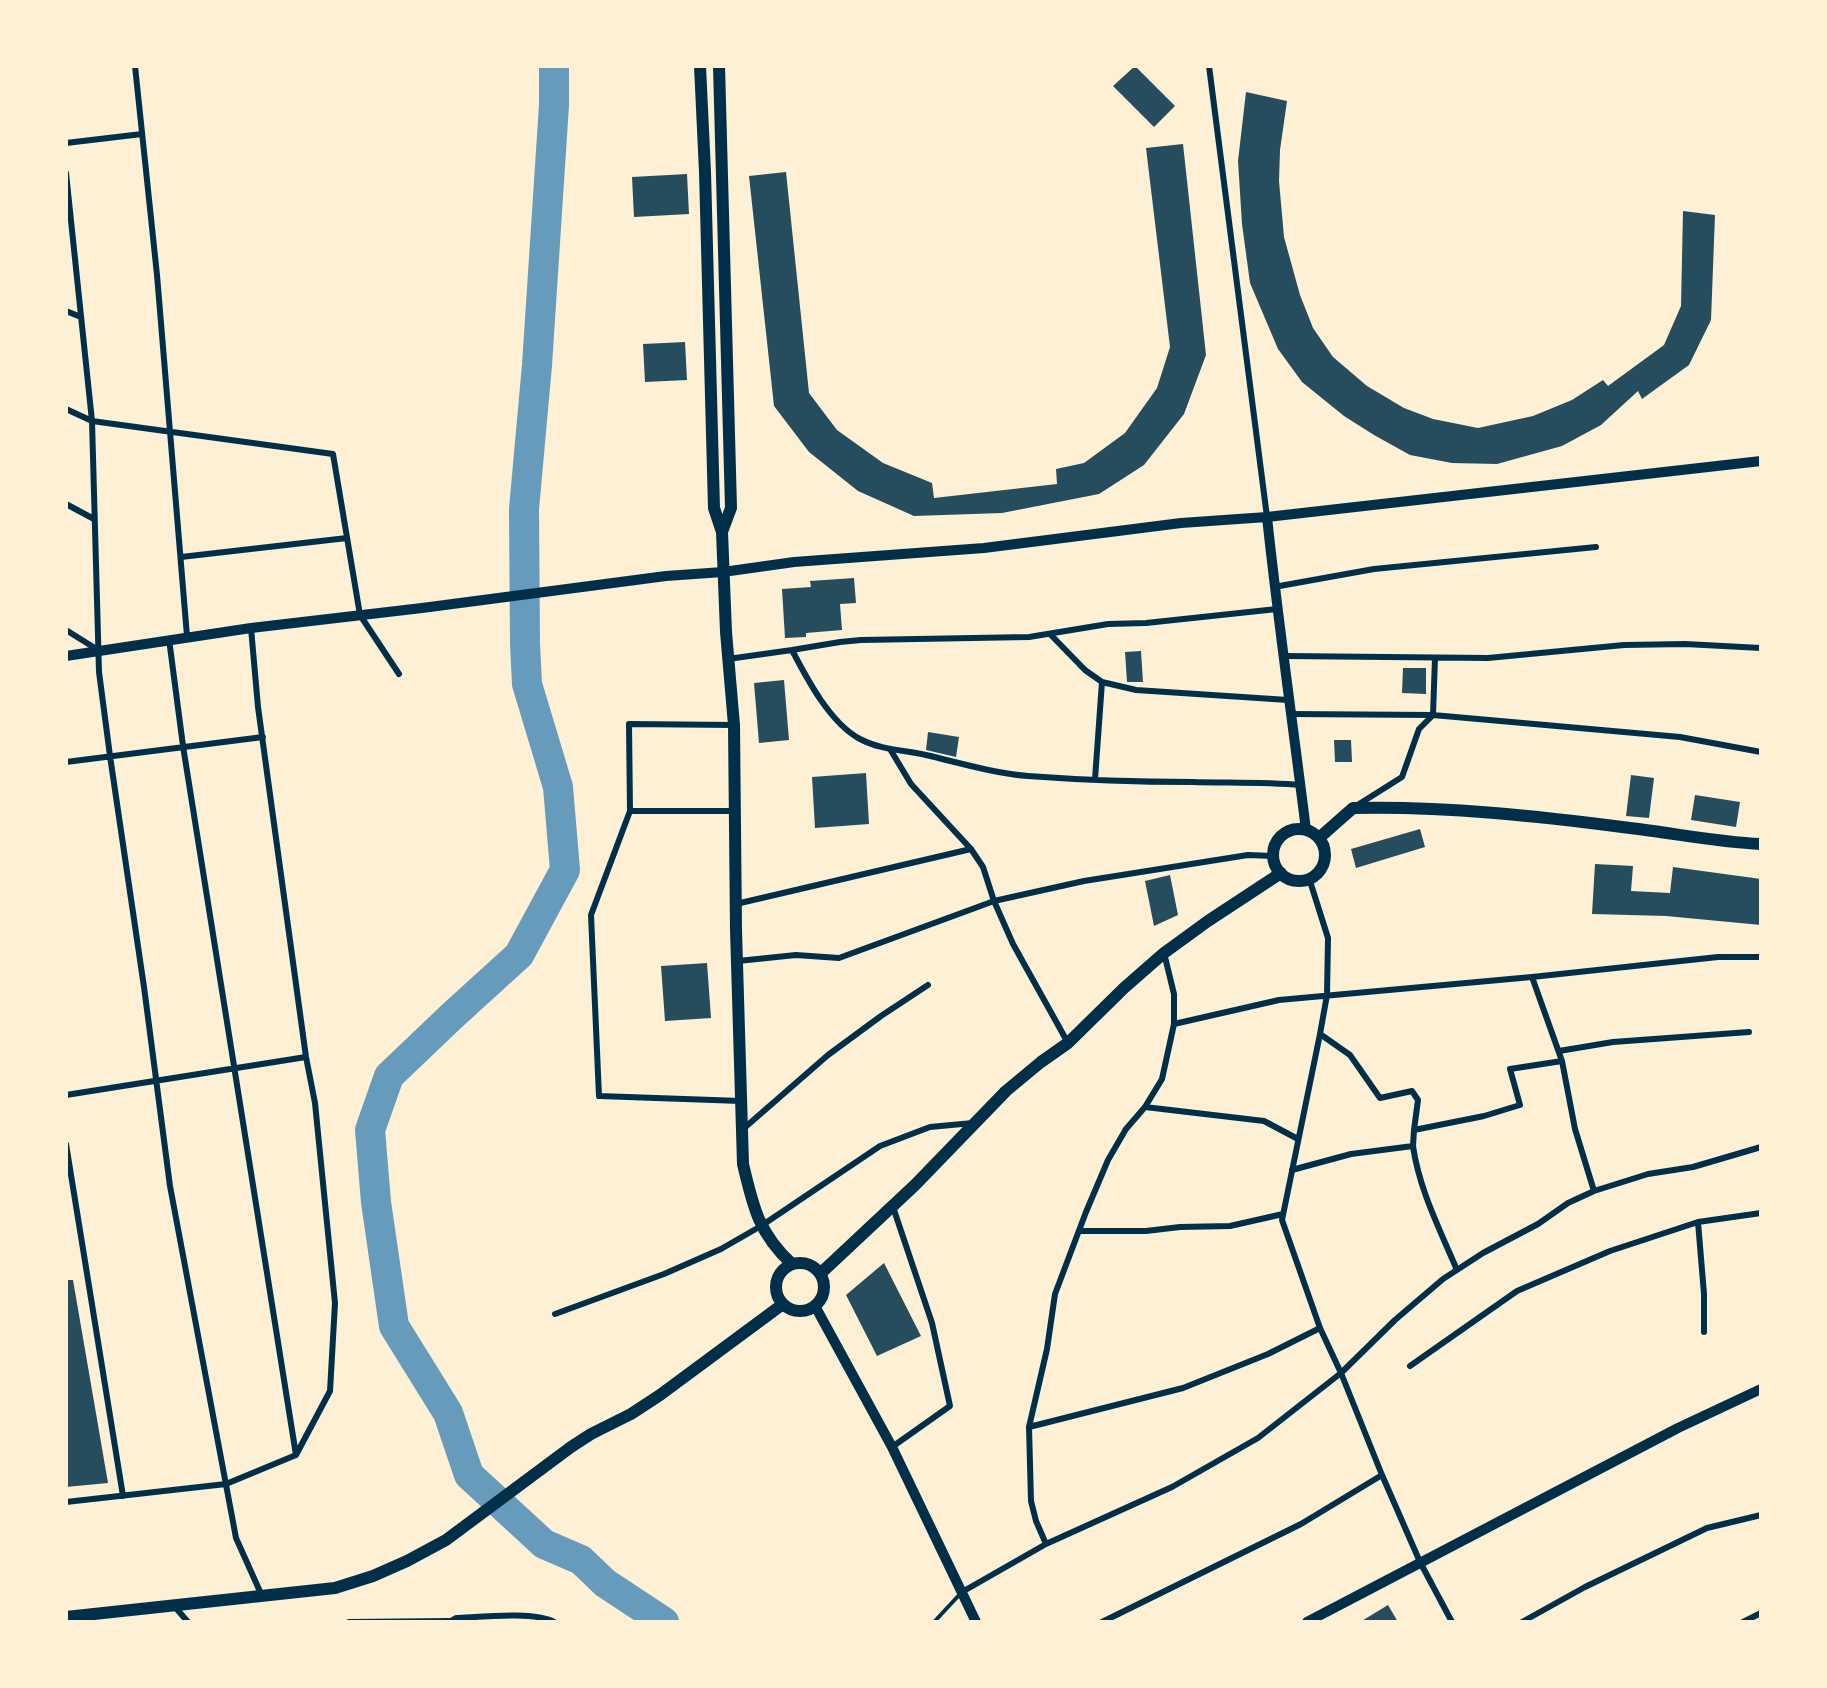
<!DOCTYPE html>
<html>
<head>
<meta charset="utf-8">
<style>
  body { margin:0 }
  #map { position:relative; width:1827px; height:1688px; overflow:hidden; background:#fdf0d5; font-family:"Space Grotesk",sans-serif }
  canvas { display:block }
  .frame { position:absolute; inset:0; border:68px solid #fdf0d5; pointer-events:none }
</style>
</head>
<body>
<div id="map">
<canvas width="1827" height="1688"></canvas>
<div class="frame"></div>
</div>
<script>
const context = document.querySelector('canvas').getContext('2d');
context.lineJoin = 'round';
function stroke(path, color, width, dash) { context.strokeStyle = color; context.lineWidth = width; context.lineCap = dash ? 'butt' : 'round'; context.setLineDash(dash || []); context.stroke(path); }
function fill(path, color) { context.fillStyle = color; context.fill(path, 'evenodd'); }
stroke(new Path2D(`
  M554,66V105L537,365L524,509L525,644L527,684L558,787L565,870L519,955L453,1015L389,1076L370,1130L376,1202L394,1326L448,1413L469,1475L544,1544L581,1560L605,1583L664,1622`), '#669bbc', 30);
fill(new Path2D(`
  M1135,66L1175,106L1154,127L1113,86Z
  M1246,92L1287,101L1280,150L1279,181L1284,237L1300,295L1313,328L1333,357L1367,386L1404,408L1433,419L1478,428L1533,416L1572,400L1603,380L1608,386L1664,345L1681,306L1683,211L1715,215L1711,320L1689,365L1642,399L1638,391L1601,425L1562,446L1497,464L1452,463L1410,455L1374,435L1344,416L1302,382L1278,349L1250,283L1242,224L1238,161Z
  M1183,144L1206,355L1184,414L1144,465L1099,494L1002,513L914,516L858,491L809,452L774,406L749,176L786,172L809,393L837,430L883,463L932,483L934,498L1057,484L1056,469L1084,463L1125,433L1157,388L1170,347L1146,148Z
  M687,174L689,214L634,217L632,177Z
  M685,342L687,380L645,382L643,344Z
  M854,578L856,603L840,604L842,630L806,633V637L785,638L782,589L811,587L810,581Z
  M1141,651L1143,682H1127L1125,652Z
  M1403,668H1426V694L1402,693Z
  M784,680L789,740L759,743L754,683Z
  M928,732L959,737L956,757L926,750Z
  M1334,740H1351L1352,762H1335Z
  M866,773L869,824L815,828L812,777Z
  M1631,775L1654,778L1649,818L1626,816Z
  M1695,795L1740,802L1736,827L1691,820Z
  M1420,829L1425,847L1356,868L1351,849Z
  M1595,864L1633,866L1631,891L1670,893L1673,867L1761,879V925L1666,916L1592,914Z
  M1170,875L1178,915L1154,926L1145,881Z
  M707,963L711,1018L665,1021L661,966Z
  M884,1263L921,1336L877,1356L846,1295Z
  M66,1280H73L108,1483L66,1487Z
  M1388,1605L1398,1622H1360Z`), '#264d5e');
stroke(new Path2D(`
  M934,1622L961,1593`), '#003049', 4);
stroke(new Path2D(`
  M135,66L157,275L187,636
  M1209,66L1267,517
  M66,143L142,134
  M66,173L92,421L99,672L110,756L144,987L170,1186L236,1538L262,1596
  M66,311L81,317
  M66,409L92,421L333,454L360,615L399,674
  M66,504L94,519
  M181,557L347,538
  M1274,587L1374,569L1596,547
  M251,628L258,707L306,1057L315,1103L335,1303L330,1391L296,1455
  M66,630L98,650
  M1050,634L1085,670L1102,682L1136,690L1288,700
  M792,650L840,642L861,640L1029,637L1108,624L1146,623L1277,609
  M1285,656L1488,658L1624,645L1685,644L1761,648
  M728,659L792,650C807,679 830,723 860,739C881,750 904,750 926,755C960,763 993,773 1028,776C1082,780 1137,782 1192,782C1228,783 1264,782 1301,785
  M1290,714L1433,715L1435,658
  M890,749L911,784L971,849L983,867L994,901L1013,944L1068,1043
  M66,762L263,737
  M1095,779L1102,682
  M1356,806L1402,777L1419,729L1433,715L1680,737L1761,752
  M630,811L629,724L734,725
  M735,811H630L591,915L599,1096L741,1101
  M1309,878L1328,938L1327,995L1320,1034L1282,1220L1320,1328L1341,1373L1382,1475L1420,1562L1452,1622
  M736,904L971,849
  M738,961L796,955L839,958L994,901L1084,881L1248,855L1273,856
  M1532,977L1562,1061L1575,1129L1594,1191
  M1174,1024L1279,1000L1532,977L1718,957H1761
  M1320,1034L1350,1055L1380,1098L1412,1091L1418,1100L1414,1130
  M1559,1051L1613,1042L1749,1032
  M66,1095L306,1057
  M1145,1107L1264,1121L1298,1139
  M742,1130L828,1055L881,1016L928,985
  M66,1144L123,1496
  M1413,1146C1419,1189 1440,1230 1457,1270
  M1292,1170L1351,1154L1413,1146L1414,1130L1484,1116L1520,1105L1510,1069L1562,1061
  M1698,1222L1704,1294V1332
  M1079,1231H1146L1180,1227L1230,1226L1283,1214
  M555,1314L664,1274L721,1249L761,1226L880,1146L930,1127L973,1123
  M1410,1366L1517,1291L1610,1251L1698,1222L1761,1213
  M1029,1427L1183,1388L1268,1354L1320,1328
  M892,1447L950,1406L932,1323L893,1207
  M66,1502L226,1484L296,1455L183,746L169,639
  M1046,1544L1036,1521L1031,1501L1029,1427L1047,1349L1055,1294L1086,1212L1108,1160L1126,1129L1145,1107L1162,1079L1174,1024V994L1164,953
  M962,1592L1046,1544L1172,1487L1258,1438L1341,1373L1395,1320L1443,1279L1483,1253L1538,1224L1568,1203L1594,1191L1648,1174L1693,1167L1761,1147
  M175,1607L188,1622
  M349,1622L449,1621
  M449,1622L456,1618C480,1617 534,1611 554,1622
  M1102,1622L1301,1524L1382,1475
  M1522,1622L1585,1587L1707,1528L1761,1515
  M1743,1622L1761,1613`), '#003049', 6);
stroke(new Path2D(`
  M1267,517C1278,621 1293,725 1306,830
  M66,656L251,628L422,608L666,576L723,572L794,562L984,548L1181,523L1267,517L1761,461
  M815,1306L892,1447L976,1622
  M1307,1622L1678,1428L1761,1389`), '#003049', 10);
stroke(new Path2D(`
  M700,66L705,172L714,508L722,532L726,632L734,725L736,930L743,1164C753,1207 759,1234 792,1264
  M719,66L731,508L722,532
  M1273 855a26 26 0 1 1 52 0a26 26 0 1 1-52 0Z
  M1319,838L1353,808C1445,806 1538,816 1630,828C1673,833 1717,842 1761,844
  M776 1287a24 24 0 1 1 48 0a24 24 0 1 1-48 0Z
  M821,1273L915,1185L1006,1091L1041,1062L1068,1043L1124,988L1164,953L1208,921L1281,873
  M66,1617L335,1588L373,1576L407,1561L446,1540L571,1447L591,1434L631,1414L660,1395L783,1304`), '#003049', 12);
</script>
</body>
</html>
